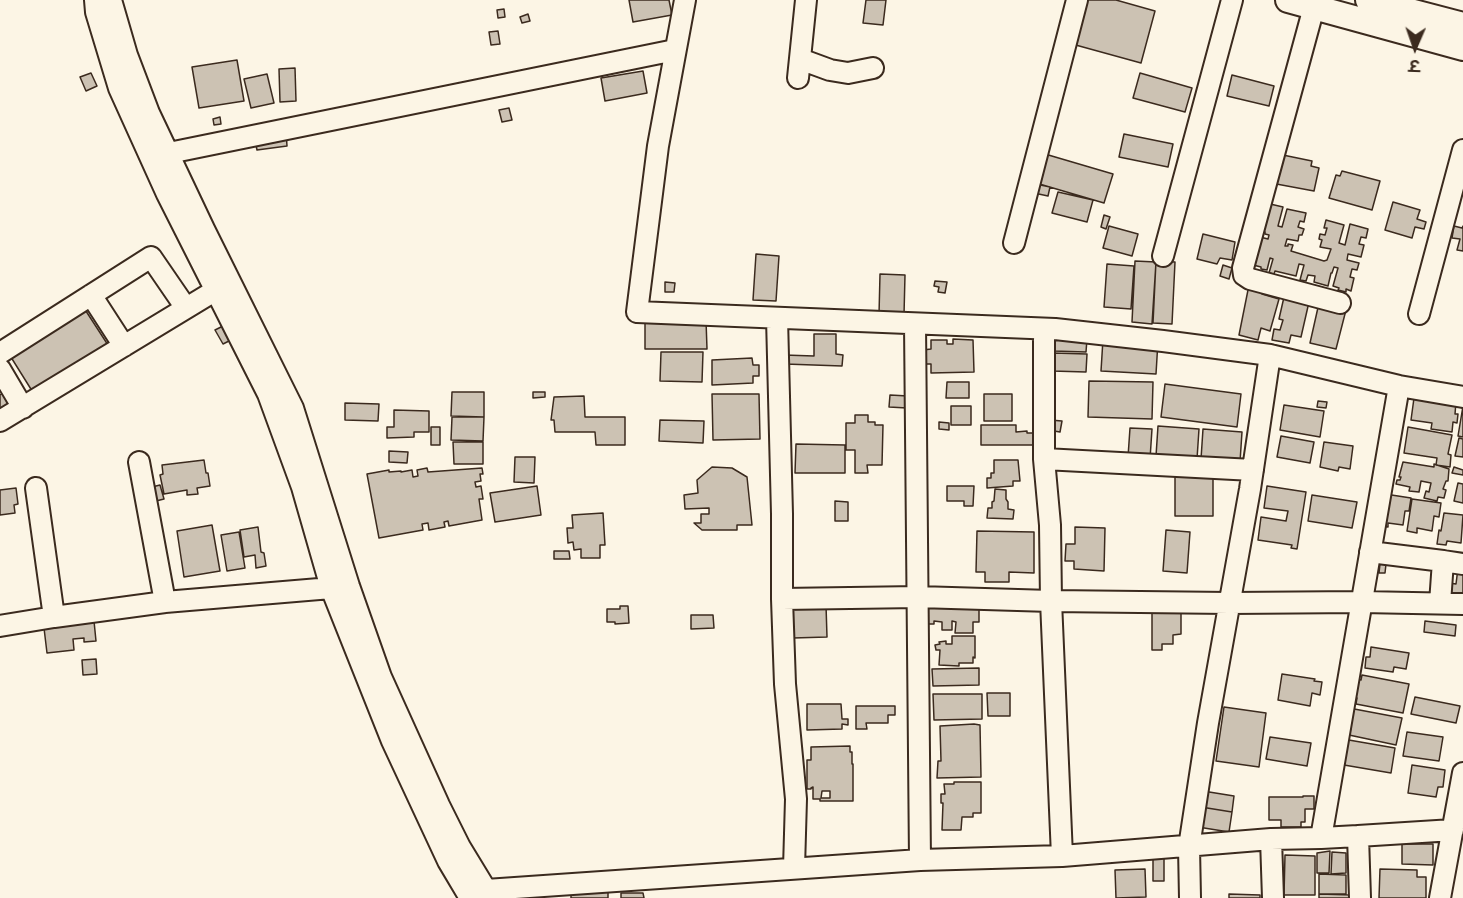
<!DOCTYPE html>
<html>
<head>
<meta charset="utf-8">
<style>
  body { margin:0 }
  #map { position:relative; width:1463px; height:898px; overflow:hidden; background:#fcf5e5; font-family:Mali,"Playpen Sans Deva",sans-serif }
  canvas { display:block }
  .north { position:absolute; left:1385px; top:18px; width:60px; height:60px; -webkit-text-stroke:4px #fcf5e5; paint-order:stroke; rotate:182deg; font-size:16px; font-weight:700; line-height:24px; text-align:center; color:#3b2a1e }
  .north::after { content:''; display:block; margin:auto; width:21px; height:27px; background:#3b2a1e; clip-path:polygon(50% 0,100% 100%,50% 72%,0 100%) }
</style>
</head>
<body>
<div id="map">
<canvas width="1463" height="898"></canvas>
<div class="north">उ</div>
</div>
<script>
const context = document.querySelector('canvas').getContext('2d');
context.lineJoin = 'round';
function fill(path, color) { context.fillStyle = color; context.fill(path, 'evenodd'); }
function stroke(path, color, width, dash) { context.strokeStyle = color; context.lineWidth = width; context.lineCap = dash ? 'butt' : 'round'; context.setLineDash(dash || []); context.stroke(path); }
const building = new Path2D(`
  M629,0H669L672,15L633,22Z
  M866,0H886L883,25L863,23Z
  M1084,0H1116L1155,11L1141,63L1072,44Z
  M504,9L505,17L498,18L497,10Z
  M528,14L530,21L522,23L520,17Z
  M498,31L500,44L491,45L489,32Z
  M237,60L244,101L199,108L192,67Z
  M295,68L296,101L280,102L279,69Z
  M643,71L647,93L605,101L601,78Z
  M91,73L97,86L86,91L80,77Z
  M1140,73L1192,88L1185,112L1133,98Z
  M267,74L274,103L251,108L244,79Z
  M1232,75L1274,86L1269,106L1227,96Z
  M509,108L512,120L502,122L499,110Z
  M220,117L221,124L214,125L213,119Z
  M286,131L287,146L257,150L254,136Z
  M1124,134L1173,144L1168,167L1119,157Z
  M1045,154L1113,174L1104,203L1036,183Z
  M1278,154L1312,161L1311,166L1319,168L1314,191L1271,183Z
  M1342,171L1380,181L1372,210L1329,198L1336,175L1340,176Z
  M1036,184L1050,187L1048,196L1034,193Z
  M1058,192L1093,200L1087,222L1052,213Z
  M1393,202L1420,210L1417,219L1426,222L1424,229L1415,227L1412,238L1385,230Z
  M1266,203L1283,207L1278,226L1282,227L1287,209L1306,213L1304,222L1300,221L1298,227L1304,229L1302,235H1299L1298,241L1287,239L1285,246H1288V244L1293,245L1291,251L1324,261L1327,260L1331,249L1320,247L1322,240L1319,239L1320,234L1325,235L1327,228H1324L1326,220L1344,225L1339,243L1345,245L1350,224L1368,229L1366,238L1361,237L1359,244L1364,245L1361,257L1348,254L1347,260L1359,263L1357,270L1352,269L1350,277L1354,278L1351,291L1346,289V292L1338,290L1339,288L1333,286L1338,268L1334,267L1332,273H1331L1328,286L1314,282L1315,276L1308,275L1306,281L1300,280L1304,265L1299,264L1296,276L1275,271L1274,274L1269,273L1273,259L1270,258L1267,270L1261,269V267L1249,264L1256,236L1268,239L1269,235L1265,234V232L1258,230Z
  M1104,215L1110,217L1106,229L1101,227Z
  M1109,226L1138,234L1132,256L1103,248Z
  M1454,226L1462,228L1463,226V251L1457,250L1460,239L1452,238Z
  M1203,234L1235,242L1232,260L1220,258L1217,264L1197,259Z
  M756,254L779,256L776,301L753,300Z
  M1135,261L1156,262L1152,324L1132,322Z
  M1156,261L1175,262L1172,324L1153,323Z
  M1107,264L1134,266L1131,309L1104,307Z
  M1223,265L1232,268L1229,279L1220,276Z
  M880,274L905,275L904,315H879Z
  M935,281L947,282L945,293L938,292L939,287L934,286Z
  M665,282L675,283L674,292H665Z
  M1249,285L1263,287L1262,294L1279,299L1270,331L1261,328L1258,340L1239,335Z
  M1284,297L1309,302L1301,337L1291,335L1289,343L1272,340L1274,329L1280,330L1283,320L1279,319Z
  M1319,303L1346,310L1336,349L1310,343Z
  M84,308L108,345L34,394L9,354Z
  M706,320L707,349H645V321Z
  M227,324L235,338L223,344L215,330Z
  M814,334H836V354L843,355L842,366L785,364L784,355L814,356Z
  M953,339L973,340L974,372L931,373V364H923V350L931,349V340H947V344H953Z
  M1054,339H1087L1086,352L1053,351Z
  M1103,339L1158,341L1156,374L1101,371Z
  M661,352H703L702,382L660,381Z
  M1053,353L1087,354L1086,372L1052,371Z
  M752,358L753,365H759V376H753V383L712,385V360Z
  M1089,381L1153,382L1152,419L1088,417Z
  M947,382H969V398H946Z
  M1165,384L1241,394L1237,427L1161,417Z
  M452,392H484V417L451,416Z
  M533,392H545V397L533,398Z
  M3,393L11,409L0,415V395Z
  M712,394H759L760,439L713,440Z
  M984,394H1012V421H984Z
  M890,395L908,396L907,408L889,407Z
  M584,396L585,417H625V445H596L595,432H555L554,420H551L554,397Z
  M1414,398L1456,402L1455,414H1458L1457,423L1453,422L1452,432L1431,429L1432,423L1411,420Z
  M1318,401L1327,402L1326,408L1317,407Z
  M345,403L379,404L378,421L345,420Z
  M1284,405L1324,411L1320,437L1280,430Z
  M951,406H971V425H951Z
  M1463,406V437L1458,436Z
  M394,410L429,411V432H414V437L387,438V427H394Z
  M855,415H868V422H875V425H883L882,465H867L868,473H855V450H846V423H855Z
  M452,417H484L483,441L451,440Z
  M660,420L704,421L703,443L659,441Z
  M1050,420L1062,421L1060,432L1048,430Z
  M939,422L949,423V430L939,429Z
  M981,425H1016V432L1027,431V433H1036V445H981Z
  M1158,426L1199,429L1197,459L1156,456Z
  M431,427H440V445H431Z
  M1408,427L1452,435L1448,454L1451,455L1450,467L1436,465L1437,458L1404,453Z
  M1130,428L1152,429L1150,459L1128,457Z
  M1203,429L1242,432L1240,462L1201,459Z
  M1281,436L1314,442L1310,463L1277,457Z
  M1459,438L1463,439V457L1455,456Z
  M453,442H483V464H454Z
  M1324,442L1353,446L1350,469L1339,467L1338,471L1320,467Z
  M796,444L845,445V473H795Z
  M389,451L408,452L407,463L389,462Z
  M515,457H535L534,483L514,482Z
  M204,460L206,473H208L210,486L197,488L198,494L187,495V490L164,494L160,475L163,474L162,465Z
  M994,460H1018L1020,481H1013V486L987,488V478H991V473H994Z
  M1403,462L1434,467V464L1449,469L1448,481H1446L1443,489L1446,490L1444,498L1438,497L1437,501L1424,498L1426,491L1429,492L1431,483L1421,481L1419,492L1409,491L1410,487L1396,484L1397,480H1400L1401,477H1399Z
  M712,467L732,468L747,477L752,525H737V530H702L694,523H701V514H709V508L685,509L684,495L698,493L697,480Z
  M1454,467L1463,470V475L1452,473Z
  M427,468L428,472L482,468L483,474H480L481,481L475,482L476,487L481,486L483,499H479L482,520L449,526L448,521L444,522L445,527L429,530L428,523L422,524L423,530L379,538L367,474L389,470V472L401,471V472L412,470L413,477L418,476L417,470Z
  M1175,476L1213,477V516H1175Z
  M1458,483L1463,484V503L1454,501Z
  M160,485L164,499L156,501L152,487Z
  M537,486L541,515L495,522L490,493Z
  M947,486H974L973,506H964V501H947Z
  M1267,486L1306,492L1297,549L1291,548L1292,545L1258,540L1261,517L1286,521L1288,511L1264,508Z
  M16,488L18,504L14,505L15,513L0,515V490Z
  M995,489L1006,490V499L1008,502V509L1014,510L1013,519L987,518L988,508H992V502L994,501Z
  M1385,494L1411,498L1409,511H1405L1403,525L1388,523V527L1378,526Z
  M1312,495L1357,502L1352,528L1308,521Z
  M1412,499L1441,503L1439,517L1434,516L1432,531L1417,528V533L1407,531Z
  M835,501L848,502V521H835Z
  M603,513L605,545H600V558H581V549L574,550L573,542L568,543L567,528H573L572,515Z
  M1444,513L1463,515L1461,543L1447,541L1446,545L1437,544L1439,530L1441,531Z
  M212,525L220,571L184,577L177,531Z
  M258,527L261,552L264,553L266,566L256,568L255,555L244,557L240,530Z
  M1075,527L1105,528L1104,571L1074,569V561H1065L1066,544H1075Z
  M1166,530L1190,532L1187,573L1163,571Z
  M977,531L1034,532V573L1009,572V582H985V572H976Z
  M239,532L245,568L227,571L221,535Z
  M554,551H569L570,559H554Z
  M1380,564H1386L1385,573H1379Z
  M1458,568L1463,569V595L1447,593L1449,583L1456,584Z
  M929,603H979V622H973V633H955L956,622L952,621V630H942V622L934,621V624H926Z
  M826,605L827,637L793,638V606Z
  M620,606H628L629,623L615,624V622H607V609H620Z
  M1152,613H1181V634L1173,635V644H1162V650H1152Z
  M691,615H713L714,628L691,629Z
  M94,621L96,641L84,642V638L73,639L74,650L47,653L44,628Z
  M1425,621L1456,625L1455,636L1424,632Z
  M952,636H975V658L973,657V663H959V666L939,665L940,650H936L935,645L940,644L939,642L946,641V644H952Z
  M1371,647L1409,653L1406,669L1394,667L1393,672L1365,668L1366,657H1370Z
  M96,659L97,674L83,675L82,660Z
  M979,668V685L933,686L932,669Z
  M1282,674L1315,679L1314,681L1322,682L1320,695L1312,693L1310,706L1278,700Z
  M1362,675L1409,684L1403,713L1356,704L1357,698L1351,697L1355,678L1361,680Z
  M987,693H1010V716H988Z
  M933,694H982V719L934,720Z
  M1415,697L1460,706L1456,723L1411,714Z
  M807,704H841L842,719H848V725L842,724V729L807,730Z
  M856,706H895V715H888V723H866L867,729H856Z
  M1224,707L1266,713L1259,767L1216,761Z
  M1349,708L1402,718L1396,745L1349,735L1351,728L1345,727Z
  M974,724L980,725L981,777L937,778L938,761H941L940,726Z
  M1407,732L1443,737L1439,761L1403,756Z
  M1270,737L1311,743L1307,766L1266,759Z
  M1343,739L1395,748L1391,773L1344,765L1345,759L1339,758Z
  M850,746V752H852V764H853V801H820V799H813V787L811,788V789H807V760H811V747ZM822,791H830V798H821Z
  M1412,765L1445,770L1443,787H1438L1436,797L1408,793Z
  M954,782H981V813H973V817H962L961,830H942L943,803H941V794H945L944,784H954Z
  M1203,791L1234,796L1232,812L1201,807Z
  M1303,796H1314V809H1305V822H1301V827H1281V820H1269V797H1303Z
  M1201,807L1232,812L1229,832L1198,827Z
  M1402,844H1433V865L1402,864Z
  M1330,851L1329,873H1317V853Z
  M1153,852H1164V881H1153Z
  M1332,852L1346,853V873L1331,874Z
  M1285,855L1315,856V895H1284Z
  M1145,869L1146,897L1116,898L1115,870Z
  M1380,869L1417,870V877H1426V898H1379Z
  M1319,874L1346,875V894H1319Z
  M608,889V898H571V890Z
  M621,893H643L644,898H621Z
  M1229,894L1260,895V898H1229Z
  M1319,894L1352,895V898H1319Z`);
fill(building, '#ccc2b3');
stroke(building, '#3b2a1e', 1.5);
const minor = new Path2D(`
  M95,0L96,12L119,88L167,194L268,394L302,487L331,588L392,741L448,861L470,898
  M111,0L127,55L149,113L204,229L293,408L349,586L381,677L439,805L460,847L491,898
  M685,0L658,146L637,312L1055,329L1163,341L1270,355
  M1314,7L1243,268L1244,275L1250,279L1340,303
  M800,59L830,70L848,73L873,68
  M798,78L806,0
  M169,153L675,50
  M1014,243L1077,0
  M1163,256L1232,0
  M91,295L124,346
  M1419,314L1463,150
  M777,318L782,514V599L785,684L796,799L794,868
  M915,324L920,860
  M1044,329V459L1050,525L1051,601L1062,856
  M0,353L151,257L186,308
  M0,369L23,408
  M0,421L226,284
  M1044,459L1253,470
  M139,462L165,602
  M36,488L54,617
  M1370,552L1443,561L1440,603
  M1443,561L1463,564
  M782,599L918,597L1051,601L1229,603L1362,602L1463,604
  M0,626L54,617L165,602L343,587
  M1358,836L1321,838L1399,386
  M486,890L920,860L1062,856L1271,839
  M1190,898L1189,847L1208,723L1250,489L1270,355L1399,386L1463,397
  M1273,898L1271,839L1321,838
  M1360,898L1358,836L1453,830
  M1440,898L1463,773`);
const major = new Path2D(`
  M1288,0L1463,48
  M1368,0L1463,25`);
stroke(minor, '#3b2a1e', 24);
stroke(major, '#3b2a1e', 28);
stroke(minor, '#fcf5e5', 20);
stroke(major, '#fcf5e5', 24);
</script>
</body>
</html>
